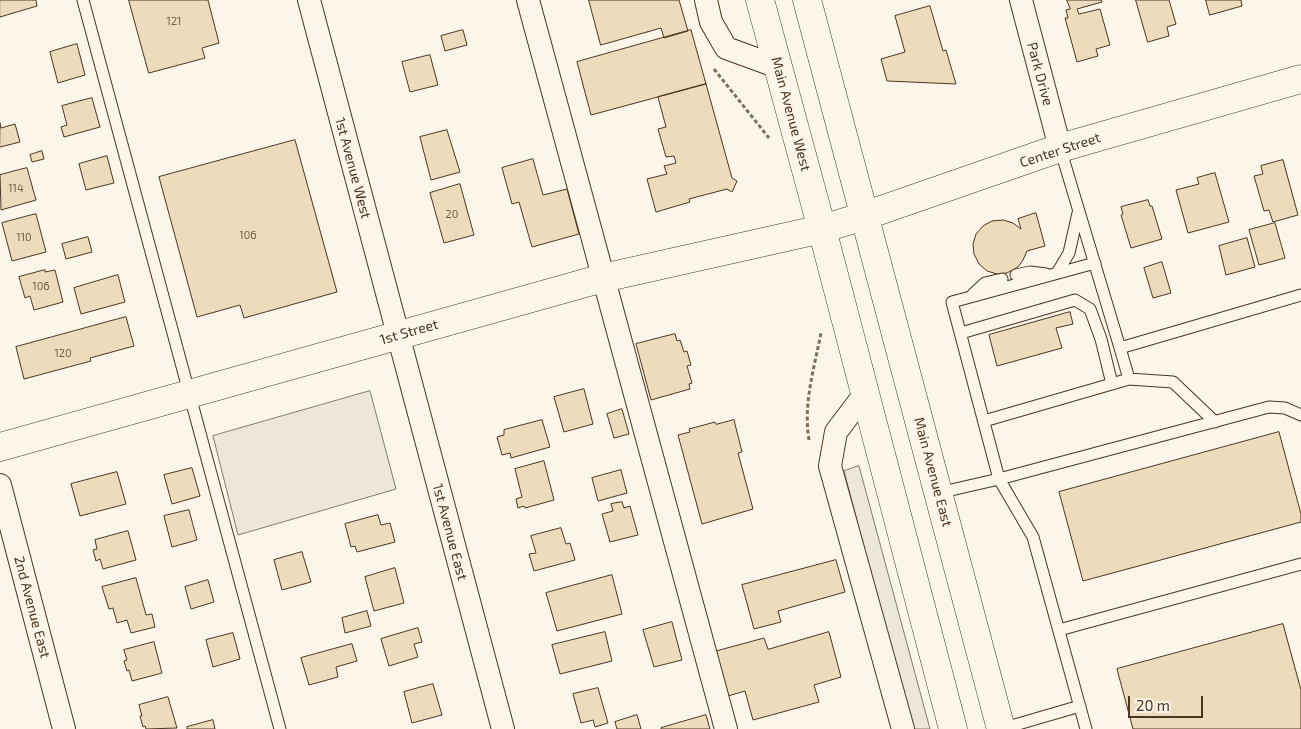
<!DOCTYPE html>
<html>
<head>
<meta charset="utf-8">
<style>
  body { margin:0 }
  #map { position:relative; width:1301px; height:729px; overflow:hidden; background:#fbf6e9; font-family:"Exo 2",sans-serif }
  canvas { display:block }
  .scale { position:absolute; left:1128px; top:696px; width:75px; height:22px; box-sizing:border-box; border:2px solid #4a3520; border-top:0; padding-left:6px; font-size:15px; line-height:18px; white-space:nowrap; color:#4a3520; -webkit-text-stroke:4px #fbf6e9; paint-order:stroke }
</style>
</head>
<body>
<div id="map">
<canvas width="1301" height="729"></canvas>
<div class="scale">20 m</div>
</div>
<script>
const context = document.querySelector('canvas').getContext('2d');
context.lineJoin = 'round';
function fill(path, color) { context.fillStyle = color; context.fill(path, 'evenodd'); }
function stroke(path, color, width, dash) { context.strokeStyle = color; context.lineWidth = width; context.lineCap = dash ? 'butt' : 'round'; context.setLineDash(dash || []); context.stroke(path); }
function write(font, color, halo, rows, align = 'center') {
  context.font = font + ' "Exo 2",sans-serif'; context.lineWidth = 4; context.setLineDash([]); context.textBaseline = 'middle'; context.strokeStyle = halo; context.fillStyle = color; for (const [text, x, y, turn = 0] of rows) {
    context.save(); context.translate(x, y); context.rotate((+turn || 0) * Math.PI / 180); context.textAlign = isNaN(turn) ? turn : align; if (halo) context.strokeText(text, 0, 0); context.fillText(text, 0, 0); context.restore();
  }
}
const parking = new Path2D(`
  M370,391L396,489L238,535L213,436Z
  M859,466L930,729H912L844,471Z`);
fill(parking, '#ede7d9');
stroke(parking, '#887966', 1);
const building = new Path2D(`
  M0,0H36L37,6L0,17Z
  M129,0H208L219,43L202,48L205,58L149,73Z
  M589,0H679L688,31L664,38L661,28L601,45Z
  M1067,0H1101L1102,2L1077,9L1079,14L1100,9L1110,45L1096,49L1098,56L1077,62L1065,18H1068L1066,10L1070,9Z
  M1136,0H1169L1176,24L1167,27L1169,36L1148,42Z
  M1206,0H1241L1242,6L1210,15Z
  M930,6L943,51L946,50L956,84L887,81L881,59L905,52L895,16Z
  M463,30L467,45L445,51L441,36Z
  M691,30L706,84L591,115L577,62Z
  M77,44L85,75L58,83L50,52Z
  M430,55L438,85L410,92L402,62Z
  M706,84L732,178L737,181L732,192L727,189L689,199L690,202L656,212L647,179L667,174L664,166L676,163L674,156L666,157L658,129L666,127L658,97Z
  M92,98L100,127L64,137L61,127L67,125L62,106Z
  M0,123L1,128L15,124L20,142L0,147Z
  M447,130L460,172L431,180L420,137Z
  M295,140L337,292L244,318L240,305L197,317L159,177Z
  M42,151L44,159L32,162L30,155Z
  M107,156L114,183L86,190L79,164Z
  M533,159L543,195L567,189L579,234L532,247L519,202L512,204L502,168Z
  M1283,160L1298,215L1273,222L1269,210L1264,211L1254,176L1263,174L1261,166Z
  M27,168L36,200L1,210L0,175Z
  M1215,173L1229,222L1188,233L1176,190L1199,184L1197,178Z
  M460,184L474,235L444,243L430,193Z
  M1148,200L1150,206H1152L1162,239L1131,248L1121,215L1123,214L1121,207Z
  M1036,213L1045,246L1027,251L1023,260L1018,267L1007,273L997,274L987,271L979,264L974,254L973,244L976,234L983,226L992,221L1003,220L1013,223L1021,229L1018,219Z
  M36,214L46,252L12,261L2,223Z
  M1275,223L1285,258L1259,265L1249,230Z
  M88,237L92,252L66,259L62,244Z
  M1247,238L1255,267L1226,275L1219,246Z
  M1162,262L1171,293L1153,298L1144,268Z
  M45,270V272L55,270L63,302L34,310L30,296L25,298L19,277Z
  M118,275L125,302L81,314L74,288Z
  M1070,312L1073,324L1056,328L1062,348L997,366L989,335Z
  M126,317L134,346L90,358L91,361L24,379L16,347Z
  M675,334L677,341L680,340L684,352L687,351L691,365L687,366L692,383L689,384L690,389L651,400L636,344Z
  M584,389L593,424L564,432L554,397Z
  M622,409L629,434L614,438L607,414Z
  M542,420L550,447L511,458L510,453L502,455L497,437L504,435V430Z
  M734,420L742,452L738,453L753,509L702,524L678,435L690,432L689,429L715,422L716,424Z
  M1279,432L1301,514V522L1083,581L1059,492Z
  M544,461L554,500L525,508L524,506L518,508L516,499L522,497L515,469Z
  M192,468L200,496L172,504L164,475Z
  M621,470L627,493L598,501L592,478Z
  M117,472L126,504L80,516L71,484Z
  M622,502L624,508L630,506L638,535L610,542L602,514L613,511L611,504Z
  M189,510L197,540L172,547L164,516Z
  M378,515L381,525L390,523L395,542L357,552L355,546L351,547L345,524Z
  M561,528L566,544L570,543L575,560L534,571L529,554L536,553L531,536Z
  M128,531L136,560L103,569L100,559L96,561L93,550L97,549L95,540Z
  M302,552L311,582L282,590L274,560Z
  M836,560L845,592L778,611L781,622L754,629L742,585Z
  M395,568L404,603L374,611L365,577Z
  M612,575L622,614L557,631L546,593Z
  M136,578L146,615L152,614L155,627L131,633L127,620L117,623L113,608L109,609L102,587Z
  M208,580L214,602L191,609L185,587Z
  M367,611L371,626L345,633L342,618Z
  M672,622L682,660L654,667L643,630Z
  M1283,624L1301,690V729H1133L1117,669Z
  M418,628L422,642L414,644L418,657L389,666L381,639Z
  M605,632L612,661L560,674L552,645Z
  M829,632L841,677L814,685L819,702L753,720L745,691L728,696L716,651L764,638L768,649Z
  M233,633L240,659L213,667L206,640Z
  M154,642L162,673L132,681L129,670L127,671L124,661L127,660L124,650Z
  M352,644L357,661L336,667L338,677L309,685L301,658Z
  M433,684L442,715L412,723L404,692Z
  M598,688L608,723L595,727L593,720L581,723L573,694Z
  M168,697L177,728L146,729L145,726L143,727L140,716H142L139,705Z
  M637,715L641,729H617L615,722Z
  M706,715L710,729H661V728Z
  M213,720L215,729H187V727Z`);
fill(building, '#ecdcbc');
stroke(building, '#4a3520', 1);
const lane = new Path2D(`
  M83,0L280,729
  M1060,148L1120,348L1301,295
  M1095,263L952,302L999,479L1269,407L1285,408L1301,415
  M1057,273L1069,253L1078,213
  M1016,275L1030,272L1046,274
  M973,294L985,283L1002,279
  M961,333L1075,300L1090,309L1101,339L1112,384
  M1120,348L1129,379L1173,382L1215,422
  M984,421L1129,379
  M938,493L999,479L1033,537L1086,729
  M1059,630L1301,564
  M1001,729L1080,706`);
const street = new Path2D(`
  M309,0L503,729
  M528,0L726,729
  M706,0L711,22L726,48L778,67
  M1021,0L1060,148
  M864,395L836,432L830,466L903,729
  M0,485L64,729`);
const secondary = new Path2D(`
  M0,447L603,278L822,229L864,216L1060,148L1301,79`);
const primary = new Path2D(`
  M760,0L822,229L953,729
  M807,0L1001,729`);
stroke(lane, '#4a3520', 13);
stroke(street, '#4a3520', 24);
stroke(secondary, '#4a3520', 29);
stroke(primary, '#4a3520', 29);
stroke(new Path2D(`
  M714,69L769,138
  M809,440C803,404 814,369 821,333`), '#7f6f5c', 3, [4, 2.5]);
stroke(lane, '#fbf6e9', 11);
stroke(street, '#fbf6e9', 22);
stroke(secondary, '#fbf6e9', 28);
stroke(primary, '#fbf6e9', 28);
write('11px', '#725f47', null, [
  ["121",174,21],
  ["114",16,188],
  ["20",452,214],
  ["106",248,235],
  ["110",24,237],
  ["106",41,286],
  ["120",63,353]
]);
write('14px', '#4a3520', '#fbf6e9', [
  ["Park Drive",1040,74,75],
  ["Main Avenue West",791,114,75],
  ["Center Street",1060,150,-18],
  ["1st Avenue West",353,168,75],
  ["1st Street",409,332,-16],
  ["Main Avenue East",933,472,75],
  ["1st Avenue East",450,532,75],
  ["2nd Avenue East",32,607,75]
]);
</script>
</body>
</html>
